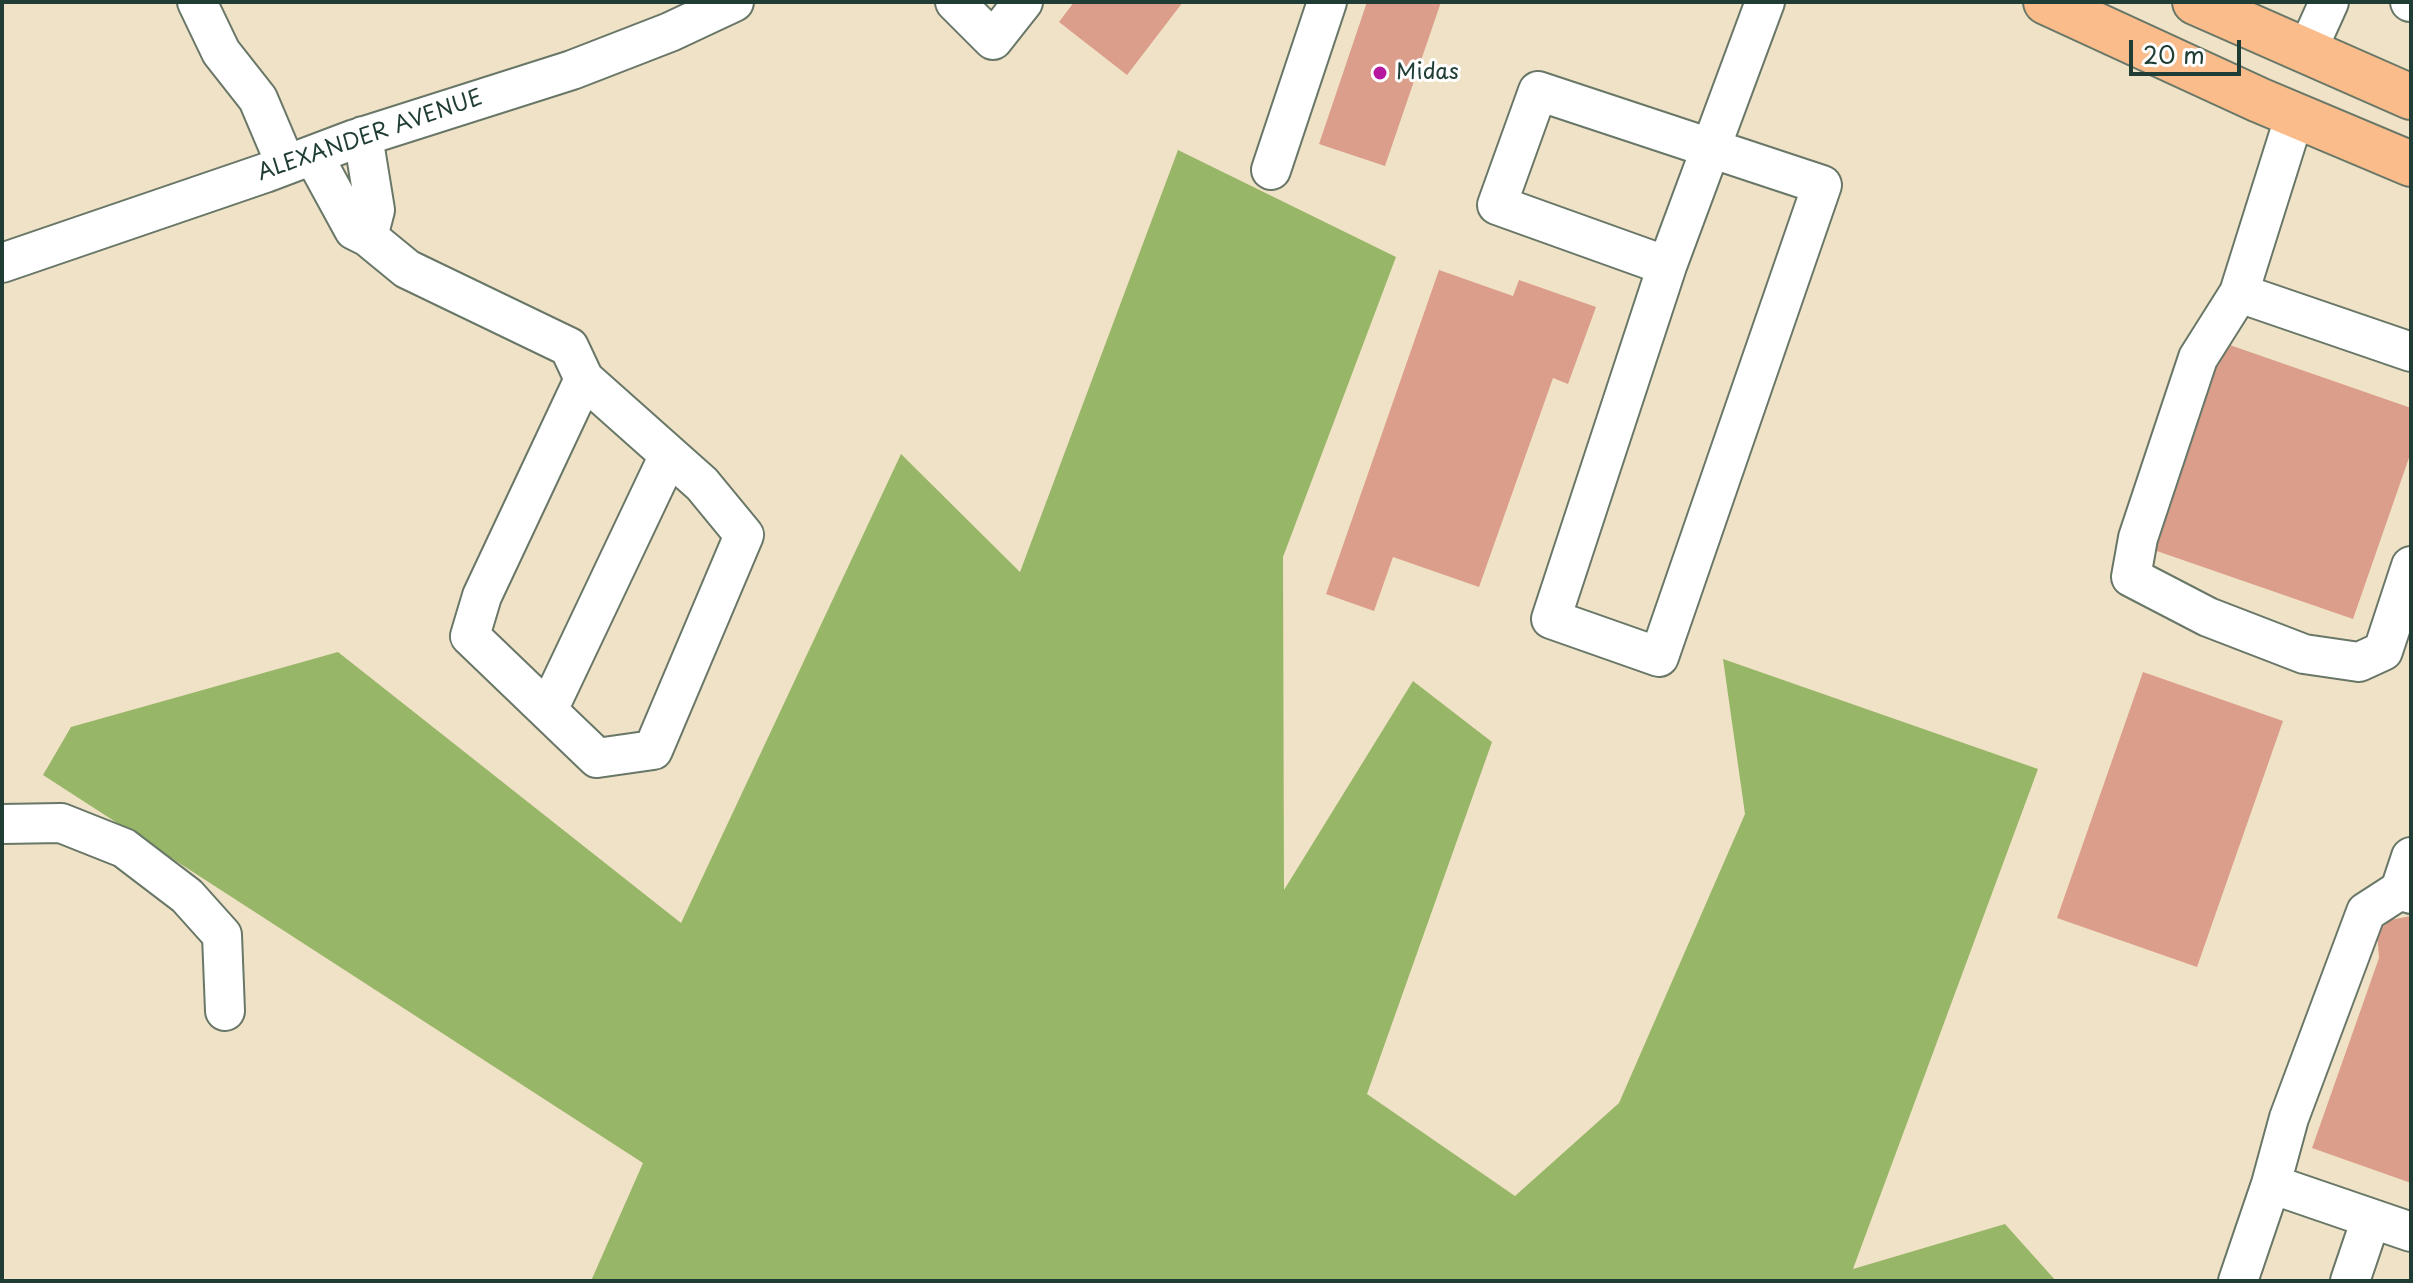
<!DOCTYPE html>
<html>
<head>
<meta charset="utf-8">
<style>
  body { margin:0 }
  #map { position:relative; width:2413px; height:1283px; overflow:hidden; background:#f0e2c6; font-family:"Playpen Sans",sans-serif }
  canvas { display:block }
  .frame { position:absolute; inset:0; border:4px solid #1f3d34; pointer-events:none }
  .scale { position:absolute; left:2129px; top:40px; width:112px; height:36px; box-sizing:border-box; border:4px solid #1f3d34; border-top:0; padding-left:10px; font-size:24px; line-height:28px; white-space:nowrap; color:#1f3d34; -webkit-text-stroke:6px #fff; paint-order:stroke }
</style>
</head>
<body>
<div id="map">
<canvas width="2413" height="1283"></canvas>
<div class="frame"></div>
<div class="scale">20 m</div>
</div>
<script>
const context = document.querySelector('canvas').getContext('2d');
context.lineJoin = 'round';
function fill(path, color) { context.fillStyle = color; context.fill(path, 'evenodd'); }
function stroke(path, color, width, dash) { context.strokeStyle = color; context.lineWidth = width; context.lineCap = dash ? 'butt' : 'round'; context.setLineDash(dash || []); context.stroke(path); }
function write(font, color, halo, rows, align = 'center') {
  context.font = font + ' "Playpen Sans",sans-serif'; context.lineWidth = 6; context.setLineDash([]); context.textBaseline = 'middle'; context.strokeStyle = halo; context.fillStyle = color; for (const [text, x, y, turn = 0] of rows) {
    context.save(); context.translate(x, y); context.rotate((+turn || 0) * Math.PI / 180); context.textAlign = isNaN(turn) ? turn : align; if (halo) context.strokeText(text, 0, 0); context.fillText(text, 0, 0); context.restore();
  }
}
fill(new Path2D(`
  M1178,150L1396,257L1283,557L1284,890L1413,681L1492,742L1367,1094L1515,1196L1619,1103L1745,814L1723,659L2038,769L1853,1269L2005,1224L2056,1281H591L643,1163L43,775L71,727L338,652L681,923L901,454L1020,572Z`), '#98b668');
fill(new Path2D(`
  M1074,2H1183L1127,75L1059,22Z
  M1367,2H1441L1385,166L1319,144Z
  M1439,270L1513,296L1519,280L1596,307L1568,384L1553,378L1479,587L1393,557L1374,611L1326,594Z
  M2224,343L2411,408V452L2353,619L2151,549Z
  M2143,672L2283,721L2197,967L2057,918Z
  M2411,916V1183L2312,1148L2379,958L2377,932L2390,920Z`), '#db9e8b');
const minor = new Path2D(`
  M197,2L221,52L258,99L286,165
  M955,2L993,40L1023,2
  M2410,2H2411
  M2306,53L2329,2
  M2295,115L2239,293L2411,352
  M313,155L354,230L368,237L375,210L363,136
  M1271,170L1327,2
  M368,237L407,269L569,347L584,379L482,596L470,636L597,758L653,750L744,535L702,484L584,379
  M2,263L265,173L355,139L572,70L670,32L734,2
  M1667,266L1497,205L1538,91L1822,185L1659,657L1551,619L1667,266L1765,2
  M2239,293L2198,358L2138,538L2131,577L2208,617L2304,654L2359,662L2383,651L2411,566
  M548,710L669,455
  M2,824L61,823L124,848L187,896L222,935L225,1011
  M2411,857L2400,890L2411,894
  M2400,890L2366,912L2289,1118L2271,1184L2411,1232
  M2238,1281L2271,1184
  M2350,1281L2371,1219`);
const highway = new Path2D(`
  M2046,2L2259,100L2411,164
  M2195,2L2411,97`);
stroke(minor, '#687767', 42);
stroke(highway, '#687767', 48);
stroke(minor, '#fff', 38);
stroke(highway, '#fabc8b', 44);
for (const [x, y, r, color] of [
  [1380,73,8,"#b5179e"]
]) { const dot = new Path2D(); dot.arc(x, y, r, 0, 2 * Math.PI); context.fillStyle = color; context.fill(dot); stroke(dot, '#fff', 3); }
write('22px', '#1f3d34', '#fff', [
  ["Midas",1396,73]
], 'left');
write('22px', '#1f3d34', '#fff', [
  ["ALEXANDER AVENUE",370,136,-19]
]);
</script>
</body>
</html>
